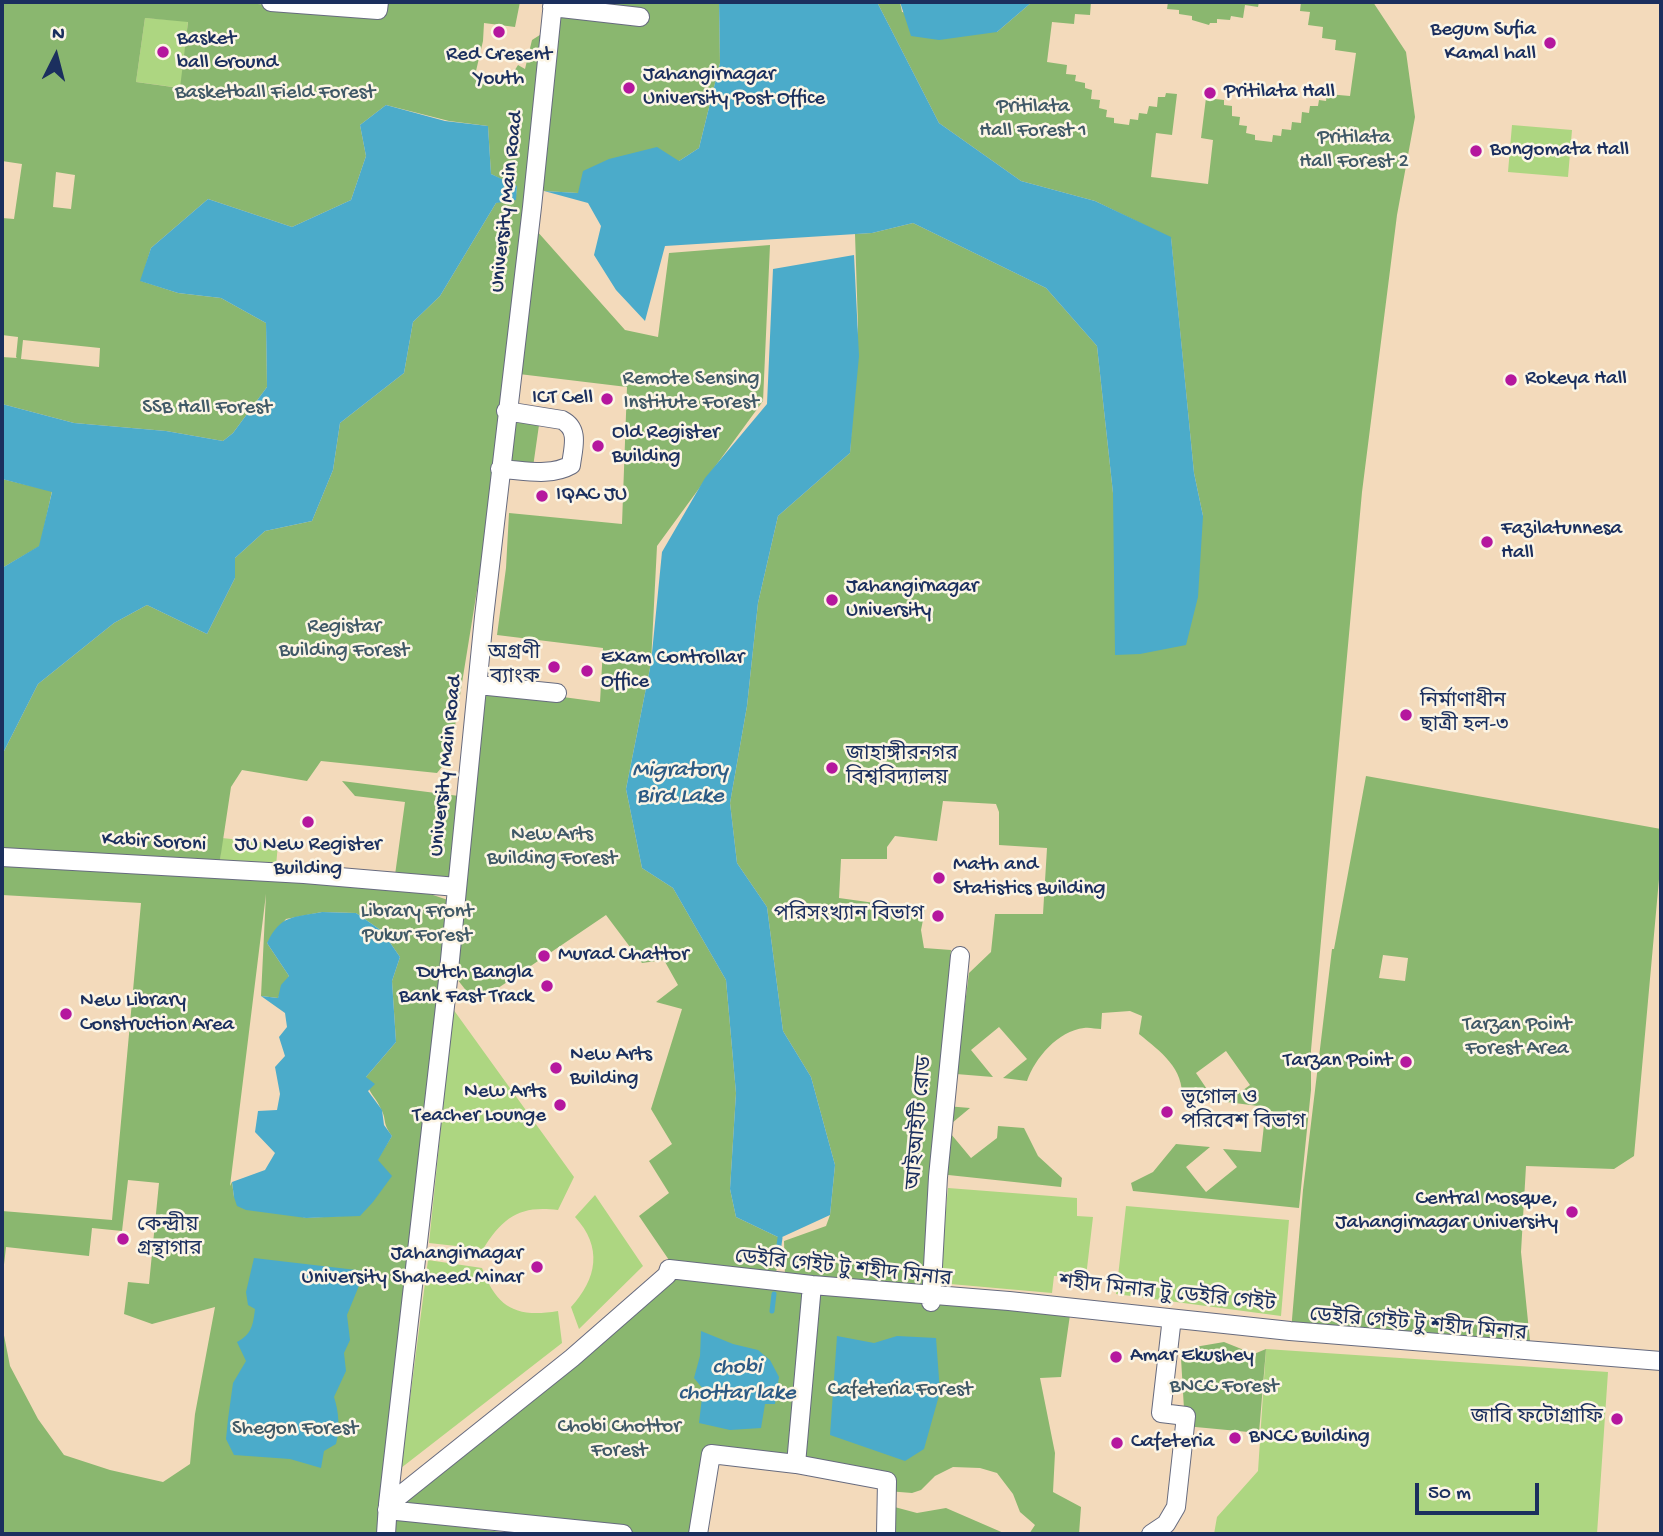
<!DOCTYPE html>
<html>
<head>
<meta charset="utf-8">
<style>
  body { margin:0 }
  #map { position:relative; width:1663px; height:1536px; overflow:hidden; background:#f3dabb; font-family:"Gochi Hand",sans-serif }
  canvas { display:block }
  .frame { position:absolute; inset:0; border:4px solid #1b2f5e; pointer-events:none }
  .north { position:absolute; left:21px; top:21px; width:70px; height:70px; -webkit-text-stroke:5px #fcf5e5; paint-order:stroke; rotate:6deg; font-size:19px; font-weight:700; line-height:28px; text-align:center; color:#1b2f5e }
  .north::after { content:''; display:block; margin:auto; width:24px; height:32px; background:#1b2f5e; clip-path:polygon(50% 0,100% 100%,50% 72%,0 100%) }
  .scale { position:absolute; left:1415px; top:1483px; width:124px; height:32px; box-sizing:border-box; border:4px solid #1b2f5e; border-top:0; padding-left:9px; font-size:21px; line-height:24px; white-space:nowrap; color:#1b2f5e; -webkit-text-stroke:5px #fcf5e5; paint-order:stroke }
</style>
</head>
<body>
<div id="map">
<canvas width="1663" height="1536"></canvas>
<div class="frame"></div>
<div class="north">N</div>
<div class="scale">50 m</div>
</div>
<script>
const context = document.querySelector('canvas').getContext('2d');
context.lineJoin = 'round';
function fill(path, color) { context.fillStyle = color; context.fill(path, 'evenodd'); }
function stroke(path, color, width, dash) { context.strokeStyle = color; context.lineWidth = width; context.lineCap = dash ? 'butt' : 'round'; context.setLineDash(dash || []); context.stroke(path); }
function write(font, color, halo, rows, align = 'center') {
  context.font = font + ' "Gochi Hand","Noto Sans Bengali",sans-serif'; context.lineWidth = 5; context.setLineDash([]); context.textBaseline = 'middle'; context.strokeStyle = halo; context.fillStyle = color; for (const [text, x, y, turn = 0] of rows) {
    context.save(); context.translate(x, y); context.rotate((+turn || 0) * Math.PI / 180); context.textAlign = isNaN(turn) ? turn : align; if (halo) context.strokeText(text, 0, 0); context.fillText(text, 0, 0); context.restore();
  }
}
fill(new Path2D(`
  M145,18L188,21L181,88L136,82Z
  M1512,125L1572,130L1568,177L1508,172Z
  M222,838L278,844L276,866L220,860Z
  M453,1009L574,1177L558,1210C520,1205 503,1217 483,1249L429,1243Z
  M948,1188L1077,1198V1216L1093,1217L1086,1277L1054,1276L1052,1293L939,1283Z
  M595,1195L643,1266L579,1329L571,1307C597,1279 603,1247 575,1217Z
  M1126,1206L1289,1220L1281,1316L1116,1294Z
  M428,1260L482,1268C497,1308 516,1318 558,1311L562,1343L401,1468Z
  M1266,1349L1608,1372L1597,1534H1214L1217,1517L1258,1471Z`), '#add681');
fill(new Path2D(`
  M2,2H235L383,15L385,2H520L515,27L484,23L483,41L476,71L489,80L508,81L518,65L525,69L532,40L543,33L506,411L450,757L437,773L321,761L307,781L242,770L231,787L220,860L2,852V755L38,684L114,623L147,605L207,634L235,578V558L265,531L312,521L333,470L340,423L404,373L413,322L440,296L496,203L516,195L517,187L491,174L488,126L449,121L386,105L360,125L366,156L351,200L292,227L208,199L151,248L141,281L178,293L221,298L266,323L267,387L233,433L223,441L166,431L74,423L2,404V357L17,358L16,357L18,337L2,335V218L14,219L22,164L2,161ZM145,18L188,22L180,88L136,82ZM56,172L75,175L71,209L53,207ZM23,340L100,348L99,367L21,359Z
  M560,2H719L720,63L699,148L679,161L578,193L544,191L540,187Z
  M877,2H900L902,12L997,32L1032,2H1103H1091L1090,15L1075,14L1074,24L1052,22L1047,62L1067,65L1066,74L1076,75L1075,81L1085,83V88L1092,90L1091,99L1100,100L1099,108L1107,110L1106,117L1114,118V123L1129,125L1130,119L1138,120L1139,113L1147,114L1149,106L1157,107L1158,97H1165L1166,93L1177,94L1172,135L1156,133L1151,177L1208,184L1213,140L1201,138L1206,98L1224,100V105L1232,106V116L1240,117L1239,125L1247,126L1246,133L1255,135V140L1272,142L1273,135L1281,136L1282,129L1291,130L1292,122L1301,123L1302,112L1309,113L1310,106H1318L1319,100L1326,101L1327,94L1350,96L1356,53L1335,50L1336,40L1322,38L1323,27L1308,25L1310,12L1300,11L1301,2H1373L1406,52L1415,117L1397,215L1362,492L1311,1050V1090L1299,1208L1133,1191L1131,1183L1153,1172L1176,1144L1210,1147L1186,1167L1206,1192L1237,1167L1223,1149L1261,1152L1266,1107L1227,1102L1250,1085L1226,1051L1196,1073L1215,1101L1182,1099C1184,1068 1161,1052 1139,1034L1142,1016L1130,1011L1102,1013L1101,1029C1096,1029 1089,1027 1084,1028C1058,1031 1035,1058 1027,1081L1003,1078L1027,1059L999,1027L971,1050L993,1077L956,1074L969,973L991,952L995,914H1043L1047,848L999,845V812L996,804L943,801L937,841L895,836L887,847V859H841L839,898L925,910L921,930L924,948L951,950L925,1285L785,1276L784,1241L826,1226L830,1215L835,1165L811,1077L783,1031L767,907L737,863L730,803L747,706L758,603L778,516L850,453L858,326L855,234L872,233L913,223L1046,288L1097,346L1113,493L1203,516L1194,473L1171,238L1095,201L1021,181L939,123Z
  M1168,2H1259L1258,7L1245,5L1243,18L1231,16L1230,20L1217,19V23H1210L1209,25L1192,20V16L1179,14V10L1167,9Z
  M536,230L625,330L658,337L669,253L770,245L763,401L657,546L651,663L626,789L642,868L673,888L726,980L736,1093L730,1189L736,1217L780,1238L776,1274L671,1263L639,1216L669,1193L649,1161L672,1144L651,1109L682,1009L656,1002L678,985L664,960L642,963L606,915L476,1003L453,974L484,692L551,701L563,697L600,702L603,648L497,635L506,568L509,513L622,524L627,387L519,374Z
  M510,421L539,425L533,467L504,463Z
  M2,479L52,491L40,546L2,568Z
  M1366,776L1661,829V857L1634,1156L1614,1169L1526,1166L1521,1252L1531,1351L1291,1331L1303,1190L1332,949H1334ZM1383,955L1408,958L1405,981L1379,978Z
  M342,781L459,796L449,880L395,875L405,802L355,796Z
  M2,857L394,882L454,902L388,1505L667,1275L1070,1315L1061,1377L1040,1378L1055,1453L1053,1492L1081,1507L1079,1534H1029L1035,1525L1020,1512L1013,1494L997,1473L980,1468L953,1467L935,1476L921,1490L912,1493L887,1491V1481L711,1454L698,1534H626L388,1505L386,1534H2V1325L10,1366L38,1419L64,1455L110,1470L163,1482L190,1464L195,1414L215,1307L152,1324L124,1314L128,1282L149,1284L159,1183L128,1180L122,1231L92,1228L89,1256L6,1247L2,1282V1211L112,1220L141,903L2,895ZM266,894L261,996L278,998L289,976L267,943L286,919L322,912L356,913L382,931L400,957L392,981L396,1042L366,1077C368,1094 375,1095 381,1109C387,1120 382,1123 392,1136L377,1160L365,1209L360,1215L306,1218L234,1197L232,1182L230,1186Z
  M946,1106L970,1108L946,1128L971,1158L997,1138L998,1126L1024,1128L1038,1156L1062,1178L1061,1187L939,1174Z
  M1224,1342L1254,1354L1266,1349L1259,1433L1185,1426L1181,1358L1189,1348Z
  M887,1505L917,1513L946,1508L1006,1534H886Z
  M392,1519L519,1534H390Z`), '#8ab76f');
fill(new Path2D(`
  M719,2H877L939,123L1021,181L1095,201L1171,237L1194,473L1203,516L1198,597L1186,645L1140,654L1115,655L1113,493L1097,346L1046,288L913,223L872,233L665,246L645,321L616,290L594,255L601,226L588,203L544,191L578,193L583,171L609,159L657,147L679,161L699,148L720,63Z
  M900,2H1032L997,32L939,40L911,36Z
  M386,105L445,121L488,126L491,174L517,186L516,200L496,203L440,296L413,322L404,373L340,423L333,470L312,521L265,531L235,558V578L207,634L147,605L114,623L38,684L2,755V568L39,546L52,492L2,479V404L74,423L166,431L223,441L233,433L267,387L266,323L221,298L178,293L140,281L151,248L208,199L292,227L351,200L366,156L360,125Z
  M854,255L859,356L850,453L778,516L758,603L747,706L730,803L737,863L767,907L783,1031L811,1077L835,1165L830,1215L780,1238L736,1217L730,1189L736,1093L726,980L673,888L642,868L626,789L651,663L662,552L705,478L767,404L773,269Z
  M322,912L356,913L382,931L400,957L392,981L396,1042L366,1077L375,1084L368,1091L382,1110L384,1125L392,1136L378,1160L392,1176L373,1202L360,1216L306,1218L246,1210L237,1206L234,1197L232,1182L265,1170L275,1153L255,1132L258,1111L277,1110L280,1094L275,1067L285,1056L279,1037L287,1027L285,1013L261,996L278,998L281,985L289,976L267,943C281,914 293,918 322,912Z
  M254,1258L365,1271L347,1315L350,1340L344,1353L346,1371L334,1397C339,1412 340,1429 336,1444L324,1451L321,1468L290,1459L234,1455L226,1439L228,1419L233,1383L246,1361L237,1342C252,1334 253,1325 255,1309L248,1305L246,1292Z
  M701,1331L733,1344L758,1350L770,1360L779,1377L775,1404H765L761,1428L730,1430L699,1423L703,1389L694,1378L700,1356Z
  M837,1336L874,1343L897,1336L936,1338L940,1392L924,1449L905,1461L830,1435Z`), '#4babca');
stroke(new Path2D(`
  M777,1259L780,1238
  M772,1311L774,1294`), '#4babca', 5);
const minor = new Path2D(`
  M271,2L378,10L379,2
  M552,7L640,17
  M500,469C523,470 550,477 571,465C573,448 580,429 562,420L506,411
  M478,685L557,693
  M2,857L304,874L457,887
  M931,1302L938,1177L960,956
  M796,1464L812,1285
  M388,1505L572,1358L667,1275L669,1269L812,1285L1009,1301L1290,1331L1661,1361
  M387,1510L623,1534
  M386,1534L388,1504L448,980L484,617L532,207L553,2
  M698,1534L711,1454L796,1464L887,1481L886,1534
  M1151,1534L1166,1524L1176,1507L1186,1416L1161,1413L1171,1326L1173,1319`);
stroke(minor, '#676b7f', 20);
stroke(minor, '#fff', 18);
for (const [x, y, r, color] of [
  [499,32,7,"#b5179e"],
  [1550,43,7,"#b5179e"],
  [163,52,7,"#b5179e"],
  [629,88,7,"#b5179e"],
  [1210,93,7,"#b5179e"],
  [1476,151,7,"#b5179e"],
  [1511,380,7,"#b5179e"],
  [607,399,7,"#b5179e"],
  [598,446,7,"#b5179e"],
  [542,496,7,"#b5179e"],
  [1487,542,7,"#b5179e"],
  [832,600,7,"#b5179e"],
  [554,667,7,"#b5179e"],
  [587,671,7,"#b5179e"],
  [1406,715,7,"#b5179e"],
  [832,768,7,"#b5179e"],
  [308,822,7,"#b5179e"],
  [939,878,7,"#b5179e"],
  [938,916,7,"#b5179e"],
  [544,956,7,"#b5179e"],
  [547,986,7,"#b5179e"],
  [66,1014,7,"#b5179e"],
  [1406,1062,7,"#b5179e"],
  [556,1068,7,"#b5179e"],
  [560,1105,7,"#b5179e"],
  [1167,1112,7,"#b5179e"],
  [1572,1212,7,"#b5179e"],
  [123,1239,7,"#b5179e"],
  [537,1267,7,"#b5179e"],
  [1116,1357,7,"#b5179e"],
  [1617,1419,7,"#b5179e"],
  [1235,1438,7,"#b5179e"],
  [1117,1443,7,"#b5179e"]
]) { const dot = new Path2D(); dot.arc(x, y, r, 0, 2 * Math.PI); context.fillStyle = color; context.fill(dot); stroke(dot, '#fcf5e5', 2.5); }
write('21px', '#1b2f5e', '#fcf5e5', [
  ["Begum Sufia",1536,31,"right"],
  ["Kamal hall",1536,55,"right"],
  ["Basket",177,40],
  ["ball Ground",177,64],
  ["Red Cresent",499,56,"center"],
  ["Youth",499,80,"center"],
  ["Jahangirnagar",643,76],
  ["University Post Office",643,100],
  ["Pritilata Hall",1224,93],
  ["Bongomata Hall",1490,151],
  ["Rokeya Hall",1525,380],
  ["ICT Cell",593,399,"right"],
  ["Old Register",612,434],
  ["Building",612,458],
  ["IQAC JU",556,496],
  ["Fazilatunnesa",1501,530],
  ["Hall",1501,554],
  ["Jahangirnagar",846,588],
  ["University",846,612],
  ["অগ্রণী",540,655,"right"],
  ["ব্যাংক",540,679,"right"],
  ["Exam Controllar",601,659],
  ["Office",601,683],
  ["নির্মাণাধীন",1420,703],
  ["ছাত্রী হল-৩",1420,727],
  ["জাহাঙ্গীরনগর",846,756],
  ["বিশ্ববিদ্যালয়",846,780],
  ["JU New Register",308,846,"center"],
  ["Building",308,870,"center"],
  ["Math and",953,866],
  ["Statistics Building",953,890],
  ["পরিসংখ্যান বিভাগ",924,916,"right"],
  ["Murad Chattor",558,956],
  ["Dutch Bangla",533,974,"right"],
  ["Bank Fast Track",533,998,"right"],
  ["New Library",80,1002],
  ["Construction Area",80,1026],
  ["New Arts",570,1056],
  ["Building",570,1080],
  ["Tarzan Point",1392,1062,"right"],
  ["New Arts",546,1093,"right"],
  ["Teacher Lounge",546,1117,"right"],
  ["ভূগোল ও",1181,1100],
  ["পরিবেশ বিভাগ",1181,1124],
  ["Central Mosque,",1558,1200,"right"],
  ["Jahangirnagar University",1558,1224,"right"],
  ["কেন্দ্রীয়",137,1227],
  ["গ্রন্থাগার",137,1251],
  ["Jahangirnagar",523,1255,"right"],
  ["University Shaheed Minar",523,1279,"right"],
  ["Amar Ekushey",1130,1357],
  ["জাবি ফটোগ্রাফি",1603,1419,"right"],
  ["BNCC Building",1249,1438],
  ["Cafeteria",1131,1443]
], 'left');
write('21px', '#405967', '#fcf5e5', [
  ["Basketball Field Forest",275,94],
  ["Pritilata",1033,108],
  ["Hall Forest 1",1033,132],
  ["Pritilata",1354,139],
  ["Hall Forest 2",1354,163],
  ["Remote Sensing",691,380],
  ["Institute Forest",691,404],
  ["SSB Hall Forest",207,409],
  ["Registar",344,628],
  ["Building Forest",344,652],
  ["New Arts",552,836],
  ["Building Forest",552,860],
  ["Library Front",417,913],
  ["Pukur Forest",417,937],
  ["Tarzan Point",1517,1026],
  ["Forest Area",1517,1050],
  ["BNCC Forest",1224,1388],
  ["Cafeteria Forest",900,1391],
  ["Chobi Chottor",619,1428],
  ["Forest",619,1452],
  ["Shegon Forest",295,1430]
]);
write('21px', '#1b2f5e', '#fcf5e5', [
  ["University Main Road",508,202,-84],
  ["University Main Road",447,766,-84],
  ["Kabir Soroni",154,843,3],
  ["আইআইটি রোড",921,1123,-85],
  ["ডেইরি গেইট টু শহীদ মিনার",843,1270,6],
  ["শহীদ মিনার টু ডেইরি গেইট",1167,1295,6],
  ["ডেইরি গেইট টু শহীদ মিনার",1418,1326,5]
]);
write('italic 23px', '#2c5a84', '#fcf5e5', [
  ["Migratory",680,771],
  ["Bird Lake",680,797],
  ["chobi",737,1368],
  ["chottar lake",737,1394]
]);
</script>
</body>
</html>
